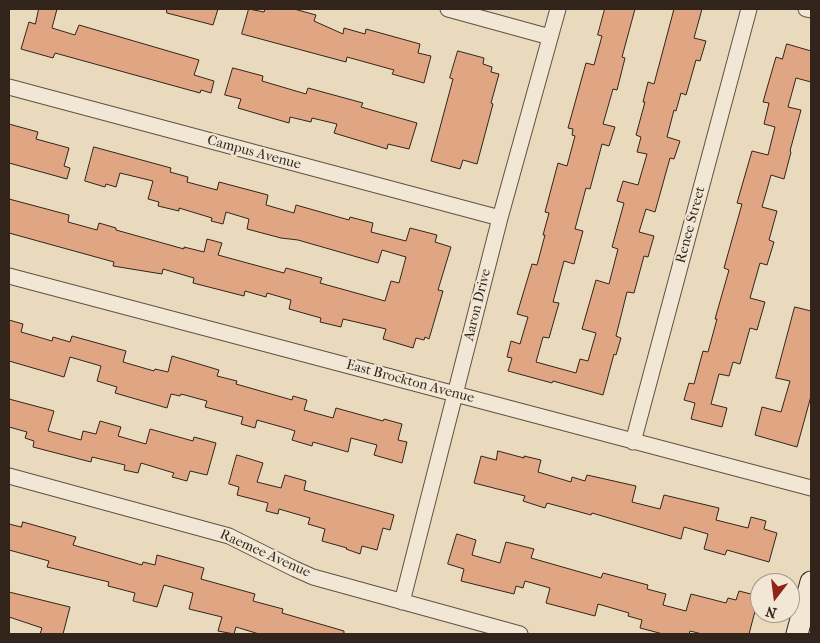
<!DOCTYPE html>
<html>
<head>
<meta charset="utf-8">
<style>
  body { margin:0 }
  #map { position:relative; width:820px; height:643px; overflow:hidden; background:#e9dabd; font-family:"IM FELL French Canon",serif }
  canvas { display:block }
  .frame { position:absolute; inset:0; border:10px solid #32241a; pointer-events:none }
  .north { position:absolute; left:750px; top:573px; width:50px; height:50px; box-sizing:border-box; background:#f1e7d4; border:1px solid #a5998a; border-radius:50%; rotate:195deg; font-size:14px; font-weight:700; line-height:20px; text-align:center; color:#32241a }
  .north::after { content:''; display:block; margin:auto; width:18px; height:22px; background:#8f2418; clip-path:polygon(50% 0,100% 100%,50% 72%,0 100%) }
</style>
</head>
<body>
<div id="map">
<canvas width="820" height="643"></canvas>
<div class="frame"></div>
<div class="north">N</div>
</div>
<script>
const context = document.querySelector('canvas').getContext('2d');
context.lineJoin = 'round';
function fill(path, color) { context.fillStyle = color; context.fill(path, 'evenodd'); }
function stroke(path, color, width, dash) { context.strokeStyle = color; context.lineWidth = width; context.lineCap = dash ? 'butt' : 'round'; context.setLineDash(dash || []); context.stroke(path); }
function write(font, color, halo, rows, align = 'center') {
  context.font = font + ' "IM FELL French Canon",serif'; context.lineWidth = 4; context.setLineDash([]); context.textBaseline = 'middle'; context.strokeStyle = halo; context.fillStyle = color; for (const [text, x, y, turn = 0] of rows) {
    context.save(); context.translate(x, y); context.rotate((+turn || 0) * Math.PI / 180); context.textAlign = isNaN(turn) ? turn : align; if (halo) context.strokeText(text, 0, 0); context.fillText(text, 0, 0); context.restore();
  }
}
const building = new Path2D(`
  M39,9H57L52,28L75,35L79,25L199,60L194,75L214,81L211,93L201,90L200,93L55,53L53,58L21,49L29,22L35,24Z
  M167,9H218L213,25L167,13Z
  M249,9L264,12L265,9H294L316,15L314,21L343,34L344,28L365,34L366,29L420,44L418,53L431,56L424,83L392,74L394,70L347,57L346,62L242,34Z
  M605,9H635L622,57L625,58L617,90L613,89L603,124L615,127L609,146L602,144L590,189L586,188L575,229L583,231L574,264L564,261L553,302L559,303L549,338L543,337L536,362L576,373L580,359L588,361L596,333L582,329L596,280L609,284L618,249L612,247L624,203L617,201L623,181L638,185L647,154L637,152L641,137L636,135L645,102H643L648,82L654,84L674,9H702L694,38L706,41L700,61L696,60L686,95L681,93L676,111L674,110L667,137L680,141L674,159L670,158L655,212L646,209L639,232L654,236L648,257L644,256L634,293L627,292L616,336L621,338L616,355L614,354L603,395L553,381L552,383L508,371L512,358L507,357L511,341L520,344L528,317L517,314L532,264L537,265L545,235H543L549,213L545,212L558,163L567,166L575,136L572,135L573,129L568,128L586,63L594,65L602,36L598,35Z
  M787,44L811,51V82L796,78L788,107L801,110L790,151L791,152L784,179L771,175L762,207L777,211L769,240L774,242L767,265L760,263L750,298L765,302L757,330L750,328L740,364L733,362L729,376L719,374L711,404L727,408L722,427L691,419L695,403L684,400L689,383L694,384L703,351L708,352L717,319H715L729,270L724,268L742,204L737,203L752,151L768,155L775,127L764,124L769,103L763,102L776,57L782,59Z
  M458,51L484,58L483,64L492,67L491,72L499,74L491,103L493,104L477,164L463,160L460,169L431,161L453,79L450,78Z
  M233,68L263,76L262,81L306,94L308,88L363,103L361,107L417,123L409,149L388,144L387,149L334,133L337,124L312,118L311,122L290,117L289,123L238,108L241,99L225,95Z
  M9,124L38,132L36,139L69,148L64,166L70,168L67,179L9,163Z
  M94,147L171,168L170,172L188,177L187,182L217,190L219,182L268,195L266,205L294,213L296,205L349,220L350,217L373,223L371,232L406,241L410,228L437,235L435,242L451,247L438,290L443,291L429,339L425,337L424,340L416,338L413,348L383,339L386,329L343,319L341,327L320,322L321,318L289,309L291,300L267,293L266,297L245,291L244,296L193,283L194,278L163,269L162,274L113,266L114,262L9,233V199L69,215L68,222L97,230L99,223L116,228V230L184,249V247L204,252L207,239L222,243L218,255L284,273L286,268L322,278L320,283L385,301L391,281L399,283L406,257L382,250L378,263L298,240L281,238L247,229L249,219L226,212L223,224L211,221L212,218L179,208V211L158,206L159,202L148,199L153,181L120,173L116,187L106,184L105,187L85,181Z
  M795,307L811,311V396L797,447L755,435L762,407L781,412L790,381L776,378Z
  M9,320L23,324L21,332L52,341L53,337L70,342L72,336L126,351L123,362L154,371L155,369L168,372L172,356L219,370L217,376L237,381L236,384L292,400L293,396L307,400L304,410L333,418L336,408L383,421L384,419L402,424L398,440L407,442L402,463L374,455L377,445L351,438L348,452L313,442L312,446L292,440L295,431L289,429L257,420L255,428L241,424L243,417L205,407L207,401L181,394L180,396L171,394L167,408L115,393L117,387L97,381L101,366L70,357L64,377L9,361Z
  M9,399L54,411L48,431L81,440L83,431L96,434L100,421L121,427L118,436L146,444L150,429L193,441L194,437L216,443L207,475L190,471L187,481L172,477L174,473L141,463L138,473L124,470L125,465L92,457L91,462L33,447L34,441L25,438L27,432L9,427Z
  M498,451L524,458V456L541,460L538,472L571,482L572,477L585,481L587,475L636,486L632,502L660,509L664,495L719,508L716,520L748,528L751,517L766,521L764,529L777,533L769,562L727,550L725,555L704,549L708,534L684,527L681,539L592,513L591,515L547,503L545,508L523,501L525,496L474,483L481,456L496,460Z
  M237,455L263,463L257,482L281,488L285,475L306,481L304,490L394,515L390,530L383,528L377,550L362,546L360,554L346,549L347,548L322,541L325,529L308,524L310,518L279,509L278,514L266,511L268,503L237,495L239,487L229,484Z
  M23,522L76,537L73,545L142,565L143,562L155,565L157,555L204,568L201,579L255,594L253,601L283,609L282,613L344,631V634H259L236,627L234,634L218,631L222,617L189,609L193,593L164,585L157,607L133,601L135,593L108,586L109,582L47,567L49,561L9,550V524L21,527Z
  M457,534L476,540L472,555L500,563L506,542L534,549L531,558L601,578L603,573L648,585L647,589L666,594L663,605L686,611L691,594L726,603L728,598L736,600L739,591L759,596L749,634H702L690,631L689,634H663L640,628L642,620L628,616L629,613L598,604L595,616L546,603L550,588L525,581L523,588L516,586L514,594L461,581L464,569L448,564Z
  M9,592L70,607L63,634H40L42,628L9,617Z`);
fill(building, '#e0a683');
stroke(building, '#32241a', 1);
const minor = new Path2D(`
  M448,9L550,37
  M806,9L811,10
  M9,87L500,218
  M9,276L811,488
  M633,442L749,9
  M9,476L229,536L295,569L313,577L520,634
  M402,602L500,218L558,9`);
const secondary = new Path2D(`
  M797,634L811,582`);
stroke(minor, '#605243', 17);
stroke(secondary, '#32241a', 23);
stroke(minor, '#f1e7d4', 15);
stroke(secondary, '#f1e7d4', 21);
write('14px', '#32241a', '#f1e7d4', [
  ["Campus Avenue",254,153,15],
  ["Renee Street",691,225,-75],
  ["Aaron Drive",478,305,-76],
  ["East Brockton Avenue",410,382,15],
  ["Raemee Avenue",265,554,24]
]);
</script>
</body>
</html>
